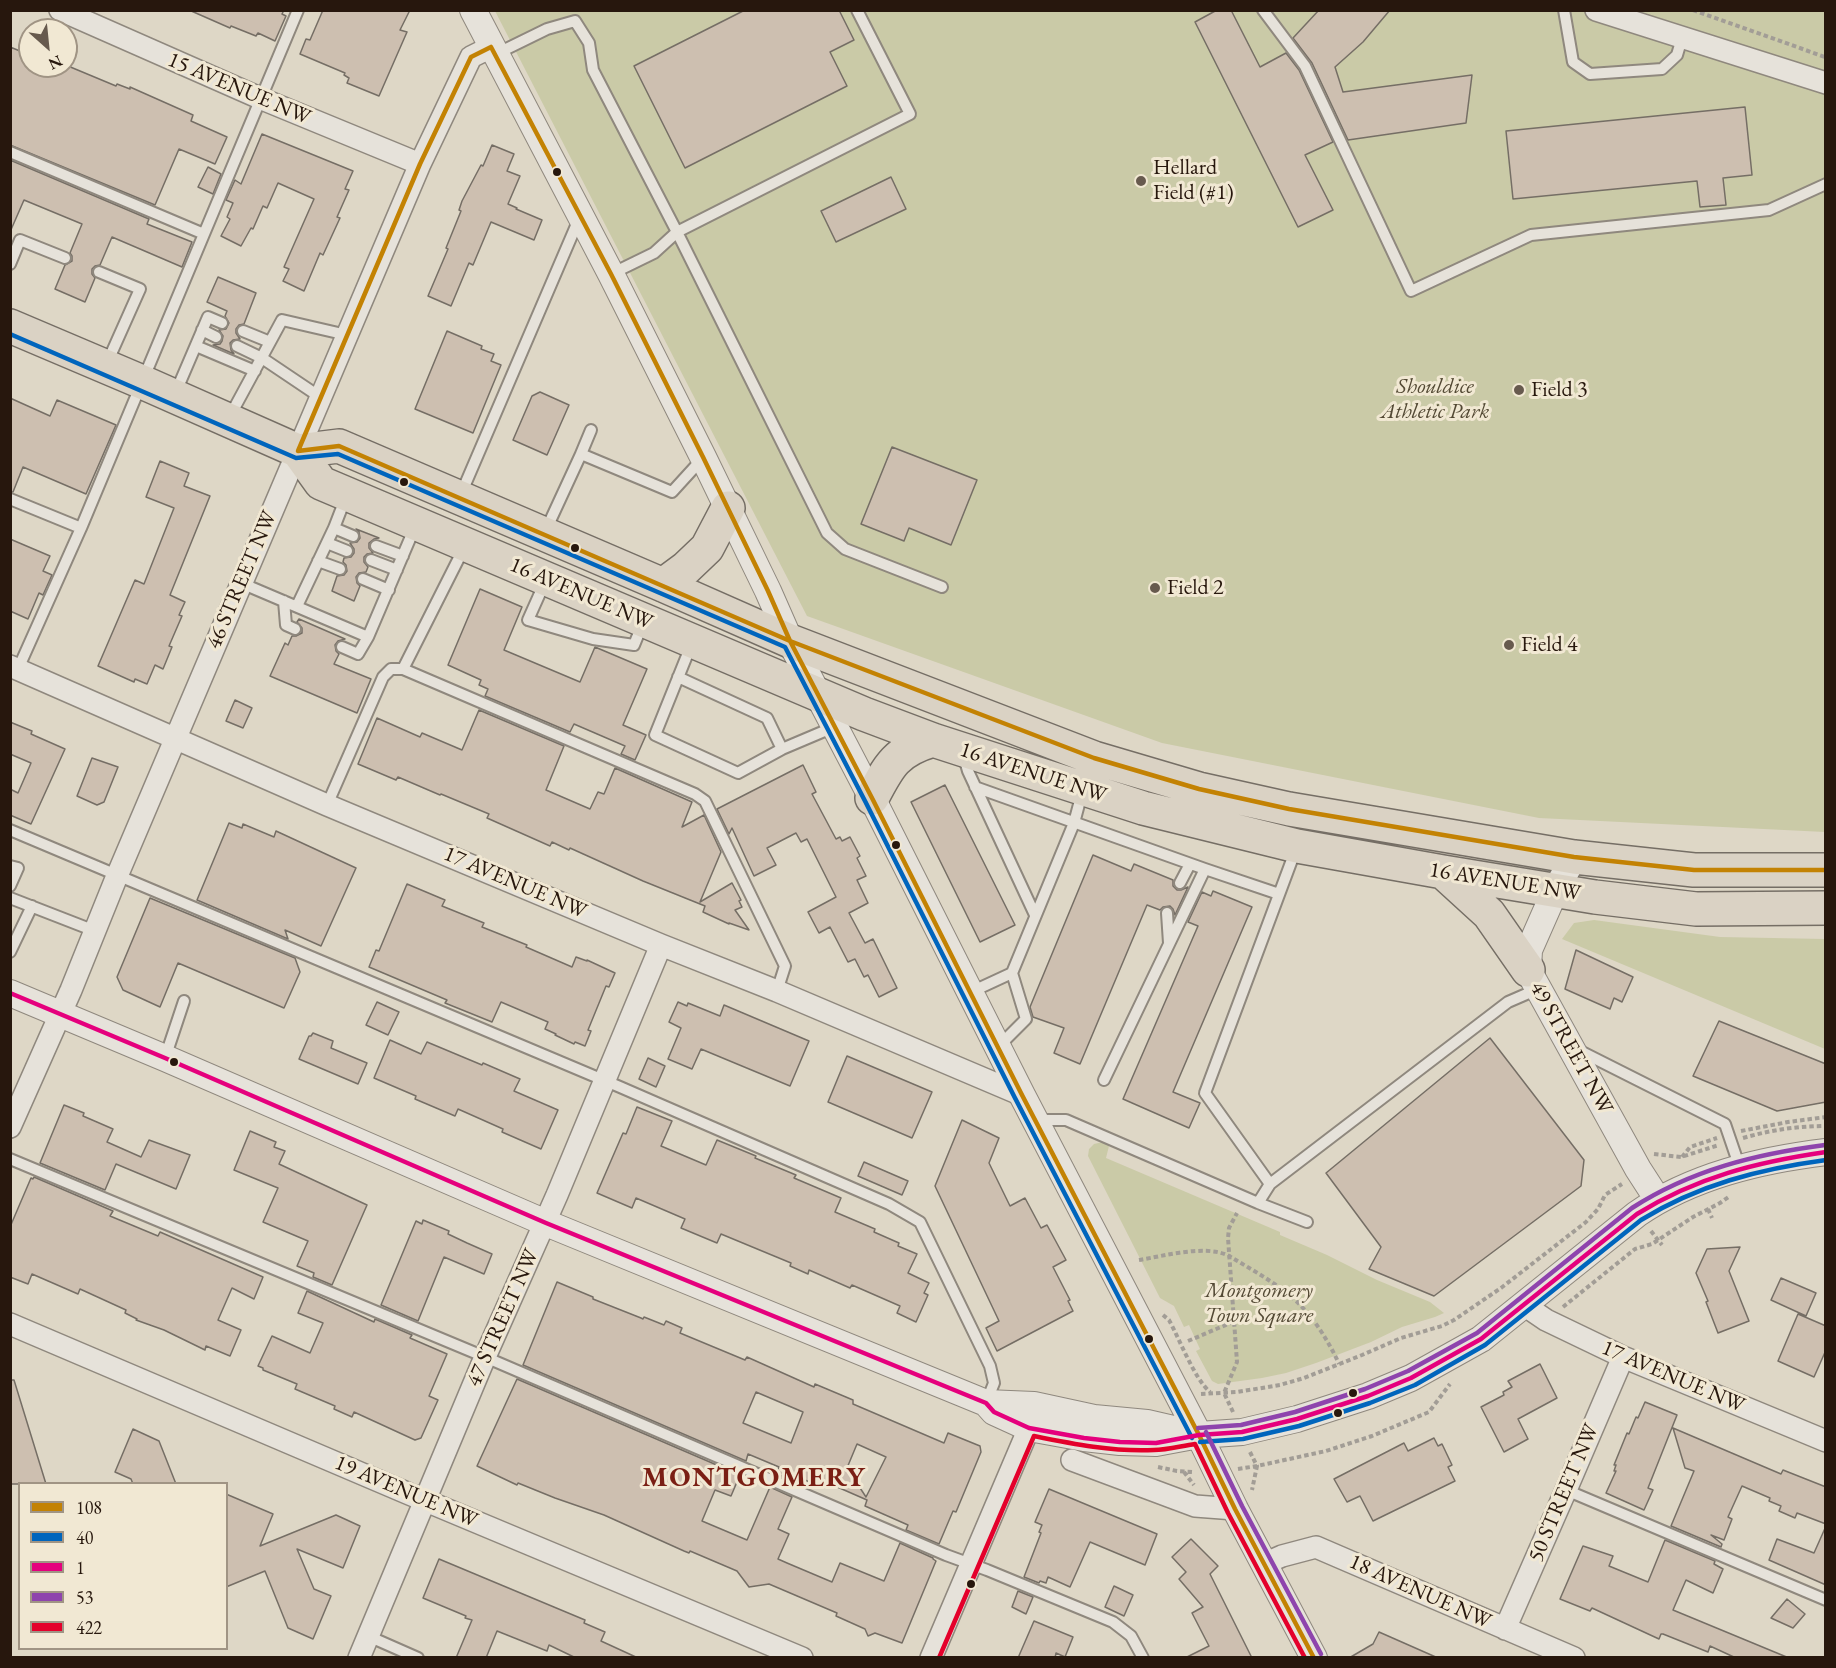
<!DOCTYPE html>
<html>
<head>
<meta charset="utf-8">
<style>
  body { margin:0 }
  #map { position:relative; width:1836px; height:1668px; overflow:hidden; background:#ded7c6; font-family:"EB Garamond",serif }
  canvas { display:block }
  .frame { position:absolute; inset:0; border:12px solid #27170d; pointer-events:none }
  .legend { position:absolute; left:18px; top:1482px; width:210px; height:168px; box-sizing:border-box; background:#f1e8d3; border:2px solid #a09484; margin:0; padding:8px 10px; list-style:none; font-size:18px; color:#27170d }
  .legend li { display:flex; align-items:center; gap:12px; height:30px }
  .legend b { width:30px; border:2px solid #a09484 }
  .north { position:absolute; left:18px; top:18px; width:60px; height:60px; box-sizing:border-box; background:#f1e8d3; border:2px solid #a09484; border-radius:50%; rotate:153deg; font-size:16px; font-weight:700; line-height:24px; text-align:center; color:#27170d }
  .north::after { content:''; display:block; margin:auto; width:21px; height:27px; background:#675a4e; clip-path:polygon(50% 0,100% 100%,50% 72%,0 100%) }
</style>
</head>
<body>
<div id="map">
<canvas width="1836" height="1668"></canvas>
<div class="frame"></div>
<ul class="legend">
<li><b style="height:8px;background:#c38203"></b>108</li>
<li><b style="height:8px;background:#0065bd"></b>40</li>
<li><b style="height:8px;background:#e5007d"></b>1</li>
<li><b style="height:8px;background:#8e44ad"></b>53</li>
<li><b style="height:8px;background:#e4002b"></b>422</li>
</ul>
<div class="north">N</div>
</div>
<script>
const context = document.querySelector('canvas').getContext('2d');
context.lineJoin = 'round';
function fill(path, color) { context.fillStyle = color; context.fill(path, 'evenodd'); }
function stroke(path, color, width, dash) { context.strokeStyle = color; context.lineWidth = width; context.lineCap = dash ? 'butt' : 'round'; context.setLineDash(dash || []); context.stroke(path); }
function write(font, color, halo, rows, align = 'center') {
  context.font = font + ' "EB Garamond",serif'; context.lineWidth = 6; context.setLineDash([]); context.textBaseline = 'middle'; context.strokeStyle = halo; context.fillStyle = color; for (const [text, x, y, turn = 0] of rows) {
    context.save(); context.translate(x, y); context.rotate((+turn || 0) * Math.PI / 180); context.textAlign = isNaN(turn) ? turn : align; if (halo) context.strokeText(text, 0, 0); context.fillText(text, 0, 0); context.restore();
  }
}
fill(new Path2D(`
  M495,11H1825V832L1539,818L1162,743L807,616Z
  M1594,920L1720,937L1825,939V1049L1562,939L1574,923Z
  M1103,1142L1108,1143L1109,1146L1106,1158L1280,1232V1235L1327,1255L1377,1280L1430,1302L1444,1313L1435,1317L1402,1327L1371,1342L1316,1363L1286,1373L1262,1378L1218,1384L1212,1381L1196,1351L1200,1349L1189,1325L1184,1327L1174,1306L1160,1298L1088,1156L1089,1149L1094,1144Z`), '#cacaa7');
const building = new Path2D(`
  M189,10H284L282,14L286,16L275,41L258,33L256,36L231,26L230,28Z
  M323,10H410L400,30L407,32L379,96L347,83L349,78L344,75L345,73L300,54L306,39L310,40Z
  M745,10H839L854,40L830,52L847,86L685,168L634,66Z
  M1217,10H1231L1260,67L1286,53L1299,70L1333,142L1305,155L1333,210L1298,227L1195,22Z
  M1319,10H1390L1363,42L1335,67L1343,92L1472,75L1466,123L1348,140L1312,63L1293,38Z
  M10,47L30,55V66H68L116,86L117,84L130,89V87L193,115L191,121L227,137L215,164L179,149L155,205L10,145Z
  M1745,107L1752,175L1723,178L1726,205L1700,207L1697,181L1513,199L1506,131Z
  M262,134L353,171L345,189L349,190L337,217L340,218L323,255L320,253L304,291L283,281L289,269L284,267L314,199L278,183L267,208L263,206L253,229L251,228L241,246L221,236L230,219L227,217L233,203L226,200L235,180L241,184Z
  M492,145L514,154L507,171L520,176L508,204L517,208L516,209L542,220L534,240L491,222L473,265L469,263L451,306L428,296L448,249L446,248L461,211L459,210L462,201L481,165L483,166Z
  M10,160L149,219L147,224L192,242L182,267L112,237L100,265L95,266L92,269V274L95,278L85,302L55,289L65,265L72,261V256L70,253L82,224L24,200L10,232Z
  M208,167L221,174L213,194L198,187Z
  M891,177L906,209L836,242L821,211Z
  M218,277L256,293L244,324L239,325L236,329V333L240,339L233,340L230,343L231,350L234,354L213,345L220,344L222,341L223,336L219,330L226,329L229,323L225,316L227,311L207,302Z
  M447,331L482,346L481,349L494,354L491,361L501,365L473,433L415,409Z
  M540,392L569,405L547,455L513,440L532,396Z
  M10,398L50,416L57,400L116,425L86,494L23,467L13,492H10Z
  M892,447L977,480L951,545L909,528L904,541L861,524Z
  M160,461L189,473L184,486L210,496L170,595L185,602L179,615L182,616L169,646L172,647L163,669L155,665L147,684L135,679L134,682L98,666L135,580L144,584L174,508L146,497Z
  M356,529L379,538L374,539L369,543V548L373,553L367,554L364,557V562L368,567L366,572L359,573L356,577L357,583L360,586L354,601L332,591L337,576L344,575L347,571L346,565L343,562L344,558L351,557L354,553V549L350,543L357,542L360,538L359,532Z
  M10,539L50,556L43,571L52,575L43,595L39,593L28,619L10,611Z
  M480,589L522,607L504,650L580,682L595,647L647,669L623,725L646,735L635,760L621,754L625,746L574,724L570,732L485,696L488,689L479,685L481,680L448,665Z
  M299,619L345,639L338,641L335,645L336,651L339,654L334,664L371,679L357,713L270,676L285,643L288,645L292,636H296L302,633V628L297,622Z
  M235,700L252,708L243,728L226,721Z
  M479,710L564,746L546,790L590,809L598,792L604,794L615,768L692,802L682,827L704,815L721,852L700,902L732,883L741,900L739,901L742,907L735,910L749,930L729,923V924L703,912L705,906L643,881L570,848L569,850L552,842L550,846L487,818L489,814L441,794L440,795L398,777L396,780L358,764L377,718L420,737L422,733L462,750Z
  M10,722L32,731L31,734L65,749L31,824L10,815V789L18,793L31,763L10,754Z
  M92,758L118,767L104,802L97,805L77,796Z
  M803,765L816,792L812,794L836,839L840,837L842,841L850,837L860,856L857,858L866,876L857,880L868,903L849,913L865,943L873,939L897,988L879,997L868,975L864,977L855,959L848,962L830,927L819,933L808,912L836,897L807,839L801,842L796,833L767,848L776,865L754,876L732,828L729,834L717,809Z
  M945,785L1015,925L980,942L911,802Z
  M229,823L242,828L243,824L274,837L276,831L356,868L321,946L285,930L288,939L197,900Z
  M1093,855L1131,871L1134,864L1173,880V886L1177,890H1181L1188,887L1175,915L1173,909L1170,906L1163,907L1160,910L1147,905L1080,1064L1054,1053L1064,1028L1033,1017L1030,1007Z
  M407,884L445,900L442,906L484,923L482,927L527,945L526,947L572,967L576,957L587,961V960L615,973L609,987L606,986L588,1030L591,1031L585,1046L575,1042L574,1044L555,1035L556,1034L545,1029L548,1022L501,1002L492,1022L445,1003L447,1000L369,967L376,950L379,951Z
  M1213,891L1252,907L1173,1092L1200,1103L1189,1128L1123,1099L1198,926L1188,922L1202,892L1211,896Z
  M150,898L295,958L300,972L284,1008L178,963L160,1007L123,990L117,977Z
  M1576,950L1633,977L1622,1002L1614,998L1610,1009L1565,989Z
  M377,1002L399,1012L388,1035L366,1025Z
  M678,1002L687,1006L688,1003L720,1016L724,1005L809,1041L790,1086L701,1049L692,1069L668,1059L681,1028L669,1022Z
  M1719,1021L1826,1064V1102L1777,1111L1693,1076Z
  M313,1033L333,1041L331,1048L367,1063L358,1084L299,1059L309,1036H311Z
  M1490,1038L1584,1160L1581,1186L1434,1296L1369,1269L1381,1247L1326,1173Z
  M390,1040L421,1054L427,1042L482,1065L483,1063L520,1079L514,1091L558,1110L541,1149L502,1132L503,1129L458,1109L455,1116L415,1099L416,1096L374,1078Z
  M847,1056L932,1092L912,1138L828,1102Z
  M648,1058L665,1066L656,1087L639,1079Z
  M64,1105L84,1113L83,1116L113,1129L107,1142L141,1157L149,1140L190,1155L176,1189L116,1164L105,1190L40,1163Z
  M637,1107L672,1121L661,1146L706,1165L717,1140L756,1156L755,1158L796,1175L794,1178L841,1198L835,1212L875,1229L874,1232L899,1243L898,1246L917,1254L908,1273L929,1283L924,1293L928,1295L916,1322L897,1313L900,1306L852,1285L850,1288L809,1270L808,1274L790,1266L791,1263L721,1234L717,1243L681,1228L685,1219L636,1198L632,1208L597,1193L623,1133L626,1134Z
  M962,1120L999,1138L989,1163L1010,1206L1025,1198L1041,1228L1047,1225L1066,1260L1053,1267L1070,1300L1068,1301L1073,1311L997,1351L986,1328L999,1321L935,1186Z
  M250,1131L276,1142L274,1147L285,1151L279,1164L367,1205L332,1285L313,1277L314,1273L297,1266L308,1241L263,1222L278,1188L234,1170Z
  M864,1162L908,1181L902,1195L858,1176Z
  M34,1177L113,1211L110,1216L158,1236L160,1232L263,1277L254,1299L232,1288L218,1320L241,1330L230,1356L206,1346L205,1350L164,1330L136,1320L137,1319L125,1313L126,1310L80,1289L78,1294L32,1274L28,1284L10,1277V1227L31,1178L33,1179Z
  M423,1220L449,1231L448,1234L467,1243L492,1254L484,1274L444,1257L418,1321L381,1305L416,1221L422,1224Z
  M1740,1247L1729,1271L1749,1321L1718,1333L1706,1302L1708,1301L1696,1273L1707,1249Z
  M1781,1278L1816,1293L1806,1316L1771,1300Z
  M557,1282L593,1297V1299L641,1318L643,1319L644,1317L664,1325L666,1321L682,1328L680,1333L745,1360L747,1357L814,1387L815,1384L853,1400V1404L944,1443L948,1433L980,1446L981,1452L956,1512L953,1511L939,1544L906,1530L908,1525L865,1506L867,1500L819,1479L817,1485L800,1478L798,1483L776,1474L779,1467L748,1454L746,1461L523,1365ZM756,1392L803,1412L791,1443L743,1423ZM857,1444L886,1457L866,1497L847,1468Z
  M307,1291L374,1322L375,1319L412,1335L410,1338L447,1354L429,1396L438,1400L421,1438L415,1440L354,1412L352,1417L334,1409L335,1406L295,1389L297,1384L263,1370V1368L258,1366L272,1336L310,1353L323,1323L298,1313Z
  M1798,1314L1826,1326V1350L1814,1377L1778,1361Z
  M1540,1364L1557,1398L1518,1419L1528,1439L1504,1452L1481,1407L1504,1395L1503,1392L1512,1387L1508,1381Z
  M517,1379L740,1475L731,1496L715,1490L702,1521L747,1540L770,1487L792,1497L778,1529L789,1534L778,1559L787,1563L832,1582L840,1563L884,1581L900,1543L933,1558V1559L936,1561L902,1643L875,1633L868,1636L865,1629L836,1616L837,1613L769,1584L749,1587L737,1571L690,1551L689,1553L684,1551L604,1515L555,1498L518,1483L517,1485L477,1466Z
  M10,1380H14L46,1484H10Z
  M1645,1402L1677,1415L1648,1488L1653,1490L1644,1510L1606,1493L1616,1471H1614L1616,1465H1614L1627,1433L1629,1434L1636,1417L1638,1418Z
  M1673,1428L1781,1474L1783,1470L1826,1487V1524L1797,1513L1795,1518L1779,1511L1781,1506L1769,1501L1770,1498L1742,1486L1728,1517L1732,1519L1724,1540L1711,1535L1722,1544L1721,1547L1671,1526L1694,1471L1685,1468Z
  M133,1429L159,1441L176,1484H133L131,1479L115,1472Z
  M1434,1438L1438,1446L1442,1444L1452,1465L1448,1467L1455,1481L1373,1521L1360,1496L1347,1502L1334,1479L1404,1443L1408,1451Z
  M1049,1489L1157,1534L1145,1565L1090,1542L1070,1587L1048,1577L1046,1583L1040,1581L1039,1583L1024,1577L1041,1533L1039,1532L1042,1525L1035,1522Z
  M226,1494L273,1514L260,1546L336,1515L360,1526L343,1568L297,1549L314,1589L331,1596L313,1639L288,1628L265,1571L226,1587Z
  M1826,1526V1585L1769,1560L1777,1539L1814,1553Z
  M1191,1539L1218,1566L1210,1574L1252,1658H1185L1209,1646L1192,1613L1203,1607L1179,1579L1186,1572L1172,1557Z
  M1665,1540L1715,1561L1714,1564L1723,1569L1713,1593L1686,1580L1673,1610L1789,1658H1736L1710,1646L1708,1652L1663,1634H1661L1659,1639L1592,1608L1590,1611L1560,1599L1583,1546L1613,1556L1609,1566L1648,1582Z
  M439,1559L585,1620L584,1623L605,1632L601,1641L638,1658H576L549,1645L547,1651L497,1631L486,1658H456L472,1620L465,1618L466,1616L423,1598Z
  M1114,1586L1133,1595L1124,1616L1105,1607Z
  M1018,1591L1033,1597L1026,1614L1012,1607Z
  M1787,1599L1805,1614L1793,1628L1771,1618Z
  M1034,1621L1073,1637L1065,1657L1056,1653L1055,1658H1018Z
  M1379,1632L1438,1658H1349L1373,1644Z`);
fill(building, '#cdbfb0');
stroke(building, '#756e65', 1.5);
const service = new Path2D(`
  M1263,10L1305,66L1411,291L1531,235L1769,210L1826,184
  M1564,10L1573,62L1590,74L1662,69L1677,55L1682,38
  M496,54L547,29L575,21L589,43L593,70L677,232L827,533L845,549L942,587
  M10,152L204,234L298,10
  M10,264L20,240L65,258
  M99,272L140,289L107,363
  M611,274L654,253L677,232L910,114L857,10
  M202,330L216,337
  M243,331L270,342
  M196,346L255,371
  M237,346L262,358L320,397
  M175,394L208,317L222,323
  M230,416L282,320L347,335
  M581,454L591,430
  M461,494L579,219
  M10,499L81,528
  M334,528L353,536
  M545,532L581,454L672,492L703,458
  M327,543L347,551
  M376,546L403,556
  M371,560L397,570
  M318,561L340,569
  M363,579L389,590
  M545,582L528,620L593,639L634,645L643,623
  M241,583L368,637L415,527
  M284,601L286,625L295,629
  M297,606L334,528L346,497
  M692,643L655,735L738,773L782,749L834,727
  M342,647L358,654L368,637
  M18,669L81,528L204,234
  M403,669L464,548
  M678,677L767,718L782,749
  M964,757L968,771L1035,915
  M975,787L1205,869L1279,894
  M327,805L383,677L391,669H403L695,794L705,801L785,966L777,991
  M10,830L620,1087L889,1204L920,1222L990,1366L994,1383L986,1403
  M10,866L18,868L10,886
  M1180,883L1190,864
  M10,898L95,931
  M1167,913L1169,943
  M10,952L32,906
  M971,992L1012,973L1074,823L1082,793
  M998,1047L1026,1019L1012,973
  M1580,1051L1725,1124L1740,1168
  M165,1058L184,1001
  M1104,1080L1205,869
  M1037,1120H1066L1258,1203L1307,1222
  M10,1159L485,1357L946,1555L987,1570L1113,1622L1131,1636L1143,1658
  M1270,1184L1205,1093L1296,849
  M1258,1203L1270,1184L1508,1002L1538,989
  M1566,1490L1826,1600
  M368,1636L418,1658`);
const minor = new Path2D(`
  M60,10L262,99L420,164
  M1596,10L1826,83
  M10,666L327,805L661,945L777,991L1022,1095
  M10,1127L71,990L117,876L420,164L471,57L491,47
  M1524,1305L1546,1320L1623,1357L1826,1441
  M10,1324L407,1493L802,1658
  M1072,1460L1195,1506L1235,1509
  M1264,1564L1282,1556L1316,1547L1574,1658
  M1505,1629L1566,1490L1623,1357
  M359,1658L485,1357L557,1195L661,945
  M931,1658L1029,1428`);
const tertiary = new Path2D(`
  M473,10L611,274L703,457L768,591L790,641L872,798L1022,1095L1199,1435L1235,1509L1314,1658
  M1574,857L1555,891L1529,950L1528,970L1638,1169L1658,1200
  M10,993L165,1058L546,1223L986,1403L1034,1405L1094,1418L1147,1423L1199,1435
  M986,1403L994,1412L1029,1428L1084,1438L1120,1442L1156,1443L1199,1435L1242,1432L1297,1419L1368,1396L1411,1378L1481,1339L1637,1214C1692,1176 1760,1160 1826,1152`);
const trunk = new Path2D(`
  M10,326L142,382L298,451L321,483L347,494L864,714L933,740L1143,808L1297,846L1443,872L1595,897L1696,909L1826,908
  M298,451L339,446L663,585L790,641L1094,758L1199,789L1289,809L1574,857L1694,870H1826
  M663,585L686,568L707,548L728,508
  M872,798C889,765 896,751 933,740
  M1443,872L1489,914L1528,970`);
stroke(service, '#8f887e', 14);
stroke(minor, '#8f887e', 24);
stroke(tertiary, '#8f887e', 28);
stroke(trunk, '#756e65', 36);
stroke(new Path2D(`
  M1693,10L1825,57
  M1741,1131L1788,1122L1826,1117
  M1743,1138C1771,1130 1797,1126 1826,1126
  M1654,1154L1681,1157L1719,1145
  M1682,1157L1690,1147L1717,1138
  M1708,1209L1712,1218
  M1651,1231L1662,1245
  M1139,1260C1164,1256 1206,1244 1229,1256C1249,1268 1271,1280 1289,1295C1309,1310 1329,1341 1339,1364
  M1563,1307L1635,1249L1652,1244L1693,1217L1720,1203L1730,1196
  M1163,1315L1169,1320C1180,1340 1194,1378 1210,1392
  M1188,1341L1235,1321
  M1201,1394L1237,1392L1280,1385L1304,1378L1362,1355L1401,1338L1442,1326L1454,1320L1501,1288L1586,1222L1598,1209L1605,1195L1622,1184
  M1233,1412L1224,1393L1237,1362L1228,1238L1229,1228L1237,1213
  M1250,1452L1257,1466L1252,1490
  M1158,1467L1177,1471L1192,1472
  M1238,1469L1257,1466L1326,1451L1372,1436L1429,1412L1450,1384
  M1184,1472L1194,1485`), '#a29d96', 4, [4.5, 3]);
stroke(service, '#e6e2da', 10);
stroke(minor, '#e6e2da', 21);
stroke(tertiary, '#e6e2da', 26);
stroke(trunk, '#dad2c4', 33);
stroke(new Path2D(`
  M491,47L611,274L703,457L768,591L790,641L872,798L1022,1095L1199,1435L1235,1509L1314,1658
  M298,451L339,446L790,641L1094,758L1199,789L1289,809L1574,857L1694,870H1826
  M298,451L420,164L471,57L491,47`), '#c38203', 4.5);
stroke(new Path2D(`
  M10,334L296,458L338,454L785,647L865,801L1015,1098L1192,1438
  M1200,1442L1243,1439L1299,1426L1370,1403L1415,1385L1485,1345L1641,1220C1698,1185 1759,1169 1826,1160`), '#0065bd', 4.5);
stroke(new Path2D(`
  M10,993L165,1058L546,1223L986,1403L994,1412L1029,1428L1084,1438L1120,1442L1156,1443L1199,1435L1242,1432L1297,1419L1368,1396L1411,1378L1481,1339L1637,1214C1697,1177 1757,1162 1826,1152`), '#e5007d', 4.5);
stroke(new Path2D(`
  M1198,1428L1241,1425L1295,1412L1365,1389L1408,1371L1477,1333L1632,1208C1691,1170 1756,1154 1825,1145
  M1206,1432L1242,1506L1321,1654`), '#8e44ad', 4.5);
stroke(new Path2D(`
  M939,1658L1034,1436C1073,1444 1113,1452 1154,1450C1167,1450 1181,1446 1195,1444L1228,1513L1305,1658`), '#e4002b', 4.5);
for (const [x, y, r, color] of [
  [557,172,5,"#27170d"],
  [1141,181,6,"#675a4e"],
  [1519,390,6,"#675a4e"],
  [404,482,5,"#27170d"],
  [575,548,5,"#27170d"],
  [1155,588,6,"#675a4e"],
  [1509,645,6,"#675a4e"],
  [896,845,5,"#27170d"],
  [174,1062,5,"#27170d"],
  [1149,1339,5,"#27170d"],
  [1353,1393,5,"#27170d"],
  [1338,1413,5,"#27170d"],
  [971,1584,5,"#27170d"]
]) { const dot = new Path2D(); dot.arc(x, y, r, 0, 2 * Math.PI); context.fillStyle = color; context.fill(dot); stroke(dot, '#f1e8d3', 2); }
write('22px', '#27170d', '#f1e8d3', [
  ["15 AVENUE NW",239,89,23],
  ["46 STREET NW",242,580,-67],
  ["16 AVENUE NW",581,594,23],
  ["16 AVENUE NW",1033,773,18],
  ["16 AVENUE NW",1505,882,9],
  ["17 AVENUE NW",515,883,23],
  ["49 STREET NW",1571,1048,61],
  ["47 STREET NW",503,1318,-66],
  ["17 AVENUE NW",1673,1377,23],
  ["19 AVENUE NW",406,1492,23],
  ["50 STREET NW",1564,1493,-67],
  ["18 AVENUE NW",1420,1592,24]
]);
write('22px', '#27170d', '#f1e8d3', [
  ["Hellard",1153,168],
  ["Field (#1)",1153,193],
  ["Field 3",1531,390],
  ["Field 2",1167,588],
  ["Field 4",1521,645]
], 'left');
write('italic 22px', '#534934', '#f1e8d3', [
  ["Shouldice",1435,387],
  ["Athletic Park",1435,412],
  ["Montgomery",1259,1291],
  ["Town Square",1259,1316]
]);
context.letterSpacing = '1.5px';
write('bold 28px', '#7a1f14', '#f1e8d3', [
  ["MONTGOMERY",754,1478]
]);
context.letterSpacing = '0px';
</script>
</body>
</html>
